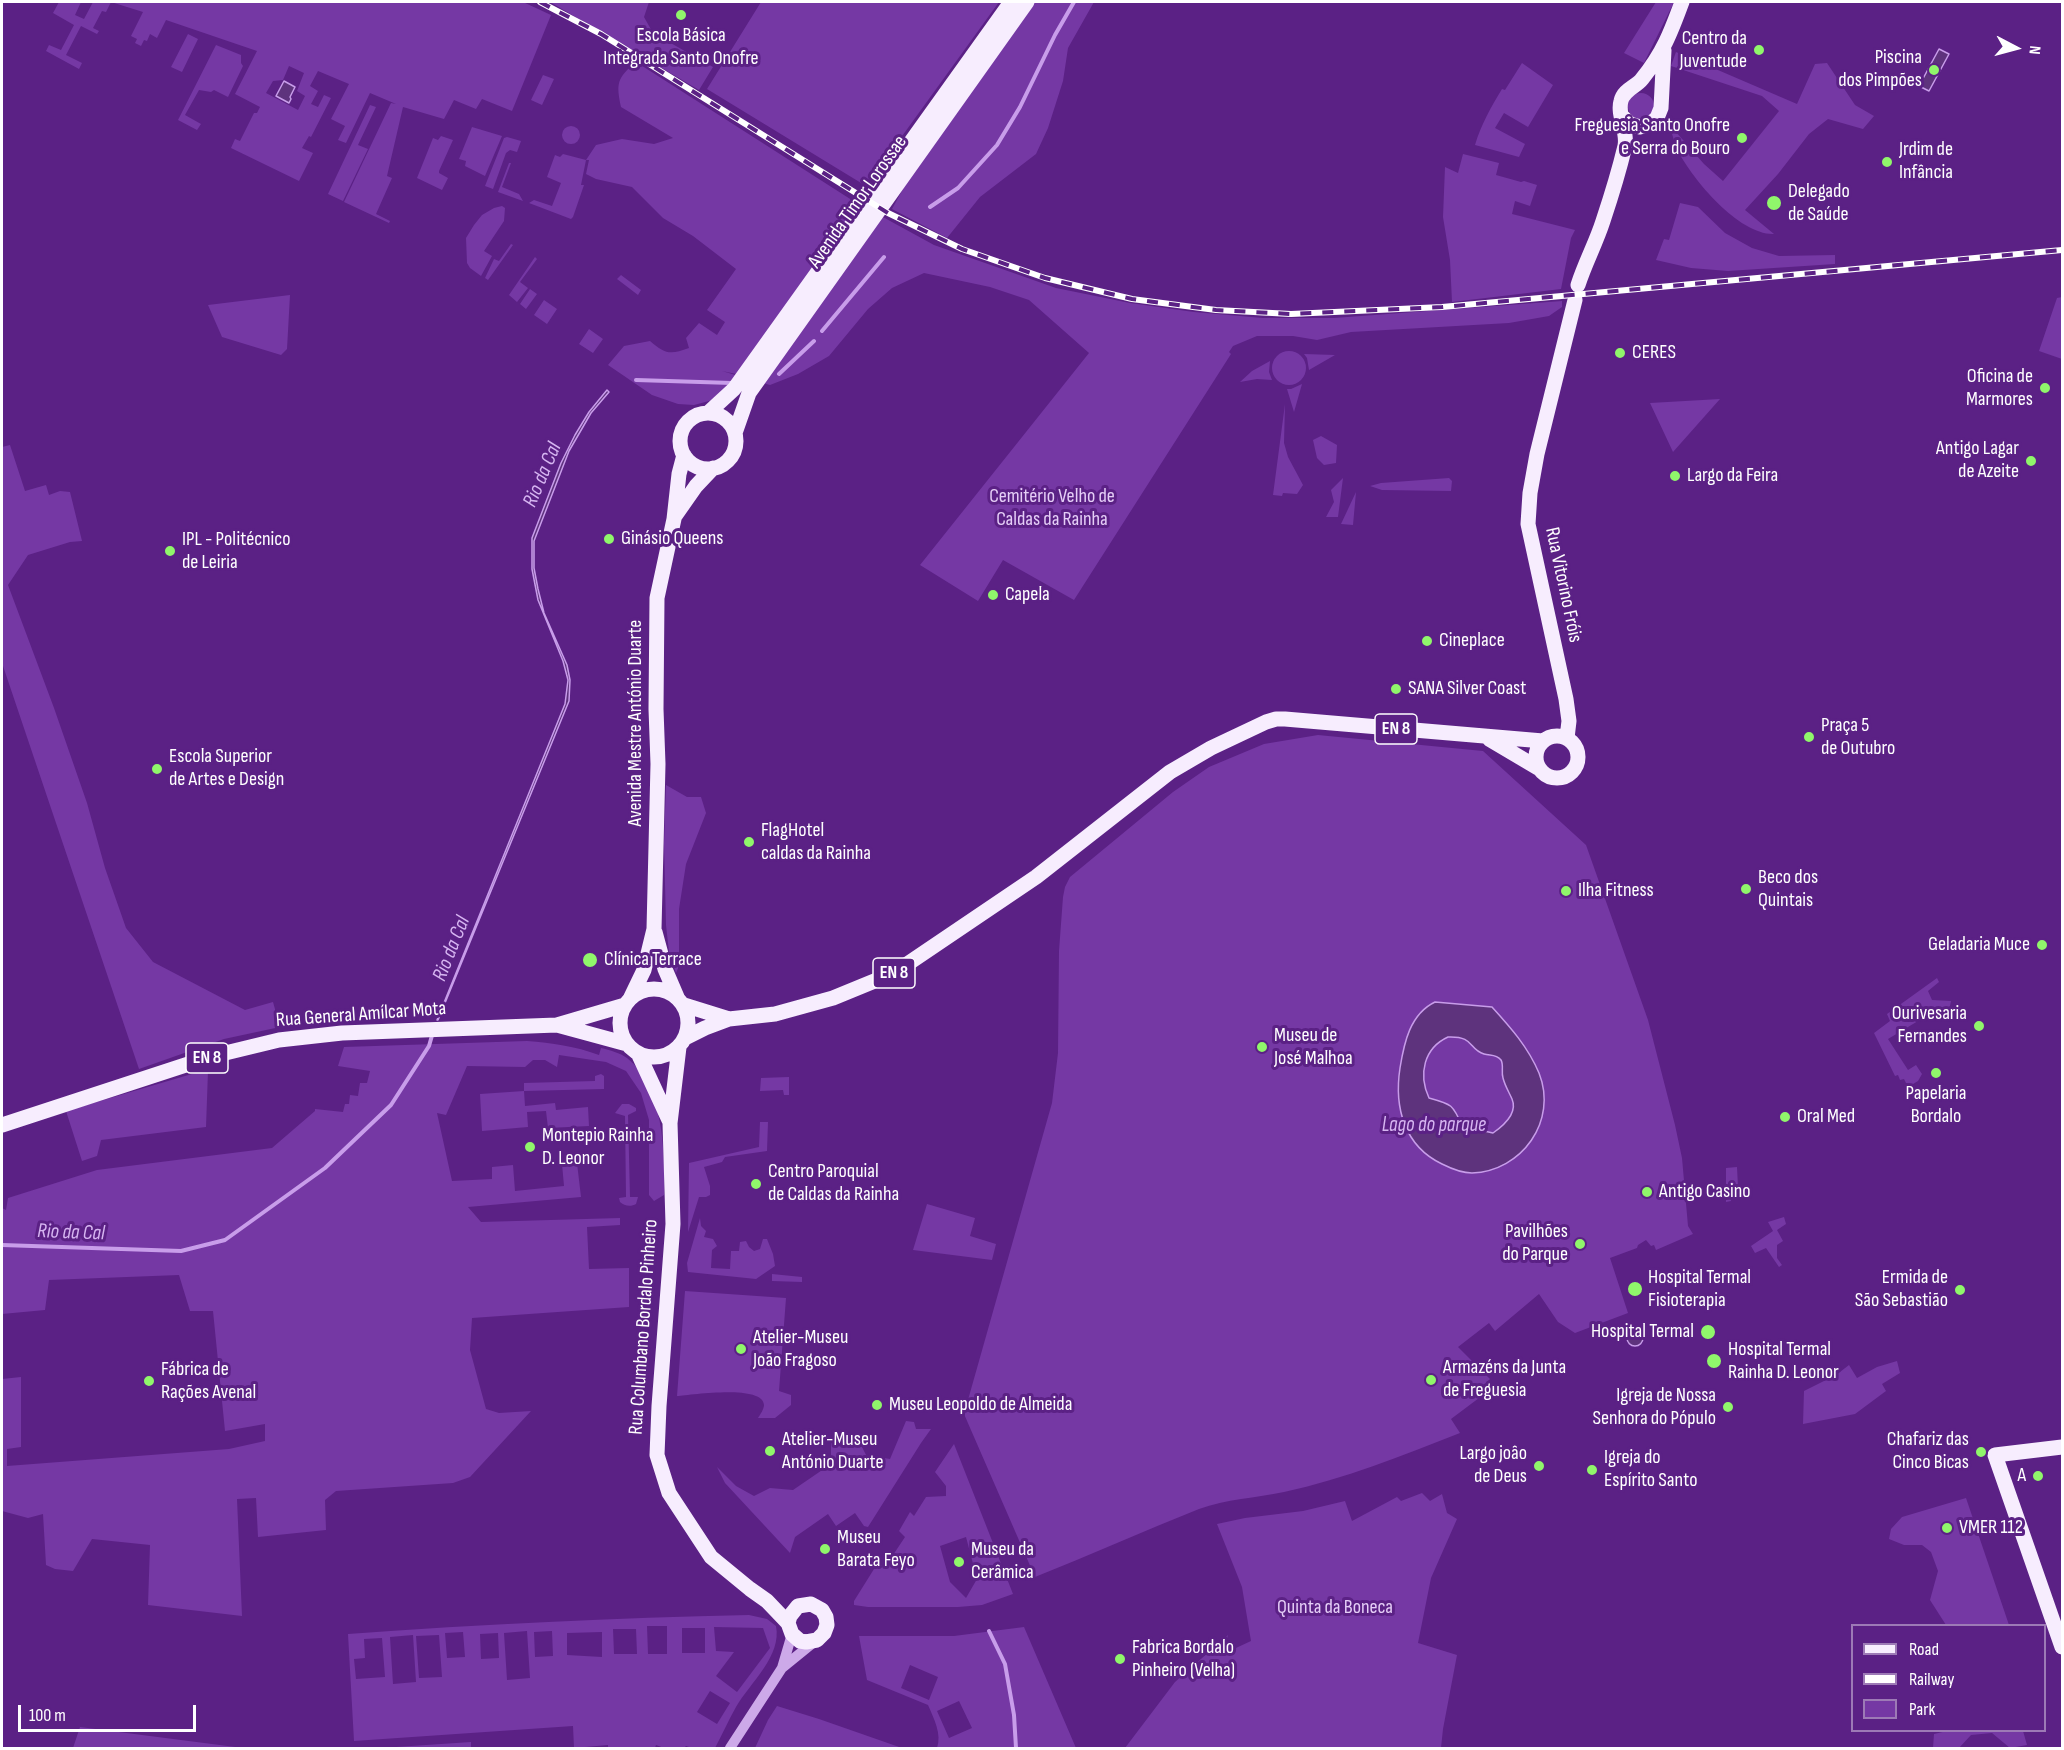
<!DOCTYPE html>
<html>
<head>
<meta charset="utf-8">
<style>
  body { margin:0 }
  #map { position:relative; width:2064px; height:1750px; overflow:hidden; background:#5b2185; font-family:"Sofia Sans Condensed",sans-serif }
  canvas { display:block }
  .frame { position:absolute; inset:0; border:3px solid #fff; pointer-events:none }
  .legend { position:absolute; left:1851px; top:1624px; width:195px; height:108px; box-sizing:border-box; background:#5b2185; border:2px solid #9d7ab6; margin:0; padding:8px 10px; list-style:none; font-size:18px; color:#fff }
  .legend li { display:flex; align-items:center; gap:12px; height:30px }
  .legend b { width:30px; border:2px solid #9d7ab6 }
  .north { position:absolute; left:1986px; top:18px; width:60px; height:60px; -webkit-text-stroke:4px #5b2185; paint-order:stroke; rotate:96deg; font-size:16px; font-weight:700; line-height:24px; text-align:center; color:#fff }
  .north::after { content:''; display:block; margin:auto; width:21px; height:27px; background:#fff; clip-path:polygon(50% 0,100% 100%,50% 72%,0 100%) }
  .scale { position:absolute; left:18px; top:1705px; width:178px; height:27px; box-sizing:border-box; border:3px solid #fff; border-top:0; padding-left:8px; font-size:18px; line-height:21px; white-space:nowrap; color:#fff; -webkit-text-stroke:4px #5b2185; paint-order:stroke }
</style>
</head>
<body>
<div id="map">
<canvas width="2064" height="1750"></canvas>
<div class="frame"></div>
<ul class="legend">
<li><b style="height:8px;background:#f7edfe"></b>Road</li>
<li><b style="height:8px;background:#fff"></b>Railway</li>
<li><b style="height:16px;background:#7538a4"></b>Park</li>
</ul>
<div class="north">N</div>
<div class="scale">100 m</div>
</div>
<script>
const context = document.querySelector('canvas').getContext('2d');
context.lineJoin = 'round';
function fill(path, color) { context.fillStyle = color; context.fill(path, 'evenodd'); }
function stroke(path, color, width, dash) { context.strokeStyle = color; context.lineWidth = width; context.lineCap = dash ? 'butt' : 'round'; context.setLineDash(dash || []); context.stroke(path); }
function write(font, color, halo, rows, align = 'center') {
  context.font = font + ' "Sofia Sans Condensed",sans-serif'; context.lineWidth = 6; context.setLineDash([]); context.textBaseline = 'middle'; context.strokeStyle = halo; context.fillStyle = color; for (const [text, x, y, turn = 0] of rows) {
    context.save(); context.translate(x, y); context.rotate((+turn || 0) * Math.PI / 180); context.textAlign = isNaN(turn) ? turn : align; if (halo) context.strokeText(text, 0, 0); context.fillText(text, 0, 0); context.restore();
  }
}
fill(new Path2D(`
  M59,2H81L75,15L84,19L93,2H523L551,15L512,111L482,99L476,109L454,100L444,119L403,107L387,176L392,178L376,214L390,221L389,223L344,202L391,103L396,104L370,93L346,143L338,140L345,126L331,119L349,84L318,71L310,86L318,91L311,104L318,107L324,95L331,98L311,137L309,136L302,148L313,153L299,181L231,148L235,139L240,141L254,113H257L260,107L235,94L257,51L166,20L157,38L150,34L147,41L144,40L141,46L135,43L137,39L131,36L143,12L111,2L106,12L102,11L93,28L99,31L97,34L81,26L66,55L82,63L79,69L46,51L49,45L61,50L74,25L53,13ZM289,66L304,73L297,91L305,96L298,110L266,93L273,81L283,80Z
  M550,2H649L644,17L653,33L713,67L699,90Z
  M761,2H999L866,186L707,89Z
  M1032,2H1094L1068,48L1063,81L1048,128L1036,154L980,197L947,238L892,209L916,165Z
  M1656,2H1674L1644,63L1624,53Z
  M188,34L198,39L182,72L171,67Z
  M216,45L241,55V63L243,66L228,97L214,90L211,92L199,90L185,115L201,124L197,130L178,120Z
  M1676,52L1797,104L1815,64L1827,63L1855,105L1874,116L1863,129L1828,119L1809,134L1778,174L1745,210L1774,234C1739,235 1693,180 1678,151C1674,142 1672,133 1669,124L1704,164L1723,181L1779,111L1762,96L1671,66Z
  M636,62L858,204L741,375L722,371L739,376L713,400L694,405L678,404L652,395L608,365L624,346L650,341C665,354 670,355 689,348L686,338L699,323L717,335L725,322L707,310L736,269L693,236L663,218L632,187L596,179L586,174L589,160H586L581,185H584L573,217L571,219L529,203L534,200L552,206L561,183L547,177L555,155L560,157L563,154L586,160L596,145L622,139L654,144L673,138L621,107C616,83 617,78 636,62Z
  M1522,63L1553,85L1528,127L1504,113L1495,128L1525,144L1519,157L1475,145C1481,125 1491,107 1502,89L1505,90Z
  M543,75L554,79L542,105L531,100Z
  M1628 106a13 13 0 1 1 26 0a13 13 0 1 1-26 0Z
  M370,105L376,107L358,145L368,149L343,201L328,194Z
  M562 135a9 9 0 1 1 18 0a9 9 0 1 1-18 0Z
  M472,127L502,136L485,176L465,166L466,161L459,159Z
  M441,136L453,140L439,171V173L448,178L442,190L417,178L433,138L438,140Z
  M507,137L521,141L517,152L510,150L506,153L493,189L485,186L504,138Z
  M1463,154L1499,163L1496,175L1521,182L1524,181L1537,185L1530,206L1515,201L1512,214L1575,230L1571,238L1561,289L1452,302L1450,260L1443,217L1445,167L1458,173Z
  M509,163H511L502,187L519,194L523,201L498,192Z
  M1680,203L1698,207L1725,233L1752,248L1779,256L1835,255V264L1728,271L1691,268L1656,260L1664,239L1669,240Z
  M502,206L505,208L504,221L484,251L492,256L481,276L470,268L467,263L466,238L474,225L482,215L494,208Z
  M881,216L934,245L1056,288L1130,303L1194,312L1263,318H1334L1562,301V307L1549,316L1509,323L1351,332L1317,340L1293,336H1257L1233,346L1229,352L1231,354L1074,600L1003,560L978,601L920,565L1089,353L1029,300L990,287L924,273L892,288L868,309L829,356L798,374L770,385L763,383Z
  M511,244L513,245L488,280L485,278L494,259L499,261Z
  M535,257L537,259L520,282L528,288L517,302L509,295Z
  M621,275L641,290L638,295L617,279Z
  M530,289L537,294L526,309L520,304Z
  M290,295L287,349L281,355L222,337L208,305Z
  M2062,297V359L2039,351L2057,298Z
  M544,300L557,309L547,324L534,315Z
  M589,329L603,339L593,353L579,344Z
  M1272 368a17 17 0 1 1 34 0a17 17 0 1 1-34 0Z
  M1304,354L1335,355L1309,370L1307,358Z
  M1270,361L1269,372L1272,380L1257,379L1240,382L1252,371Z
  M1302,384L1294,412L1287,389H1291Z
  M1720,399L1673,452L1650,403Z
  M1285,404L1284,443L1288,457L1303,485L1297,494L1283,493L1282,496L1273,495Z
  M1321,436L1337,445L1336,463L1324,465L1317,458L1313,440Z
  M10,445L25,491L46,485L49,495L60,491L70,492L82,541L70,542L28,555L8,585L54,708L87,803L105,868L126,928L153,962L245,1010L273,1002L280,1027L224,1039L139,1069L2,663V447Z
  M1343,478L1338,517H1326L1334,502L1331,490Z
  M1449,478L1452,481L1451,491L1382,490L1370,486L1381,483Z
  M1356,492L1353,525L1341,524Z
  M1318,735L1483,751L1586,845L1648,1020L1675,1125L1682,1158L1688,1226L1693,1234L1656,1250L1654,1245L1651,1246L1646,1240L1638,1245L1637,1248L1610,1258L1628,1313L1575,1333L1558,1322L1539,1294L1495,1331L1489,1323L1458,1347L1490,1379L1480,1389L1483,1395L1451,1419L1460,1433C1402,1456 1344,1479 1284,1492C1256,1498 1226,1499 1199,1509C1144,1531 1090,1555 1035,1577L964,1414L1052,1103L1058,1053L1059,951L1063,897L1065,887L1070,877L1173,792L1209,767L1264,744Z
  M666,785L687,797H701L706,813L686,864L679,909V966L676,973L669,952L666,925L664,843Z
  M1937,978L1939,982L1928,991L1932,1000L1951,1001L1949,1011L1940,1018L1933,1012L1888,1039L1908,1070L1916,1065L1922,1074L1918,1081L1908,1087L1904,1079L1900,1080L1898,1075L1895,1076L1874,1033L1890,1021L1887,1014Z
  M527,1041C552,1043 575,1046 599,1055L601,1048C610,1050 620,1053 627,1058C664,1087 665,1152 664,1195L654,1201L649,1195V1120L641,1093L626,1071L606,1062L559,1055L557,1067L545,1060H533L525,1067L467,1066L446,1115L437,1113L452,1181L492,1179V1167L513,1165L515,1191L564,1186L562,1164L577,1163L581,1197L468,1207L481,1222L620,1218V1225L587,1227L589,1269L629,1268V1307L472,1318L470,1350L486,1409L499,1413L531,1411L470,1477L453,1483L336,1491L325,1500L326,1530L258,1537L256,1498L237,1499L242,1616L148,1605L150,1545L92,1539L73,1571L55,1569L46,1565L43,1514L28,1518L2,1511V1379L21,1377V1447L7,1449V1466L229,1449L265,1441V1424L225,1431L213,1311H190L179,1275L49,1280L45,1310L2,1314V1208L6,1210L8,1198L97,1170L272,1148L315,1111V1109L343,1112L345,1104H349L350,1095L358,1096L360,1083H367L370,1071L338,1066L344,1047Z
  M202,1071H208L206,1127L101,1140L97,1156L82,1161L66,1111Z
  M601,1074L604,1076V1089L524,1091L525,1106L555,1103L556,1110L588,1107L589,1126L548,1128L546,1111L527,1112L528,1127L482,1131L480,1094L524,1091V1083L595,1081V1076Z
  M789,1077V1095H784L783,1090L760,1091L761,1078Z
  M622,1104H629L636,1108V1111L628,1115L630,1197H638L636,1204C631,1207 624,1206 620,1202L619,1198L626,1197L625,1116L615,1113Z
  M760,1122H768L767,1151L725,1157L722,1162L704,1167L710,1186V1195L706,1197H699L688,1232L689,1163L759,1147Z
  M1737,1167L1738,1187L1730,1188L1731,1201L1726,1202V1168Z
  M927,1204L975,1218L970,1236L996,1244L992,1260L913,1250Z
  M1784,1217L1786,1224L1777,1230L1783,1241L1777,1245V1258L1782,1265L1779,1267L1766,1248L1755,1253L1751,1246L1773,1231L1768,1222Z
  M700,1218L701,1226L706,1231L704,1237L713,1239L717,1246L712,1250L711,1268L730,1269L731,1251H739L740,1242L746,1241L749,1247L754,1251L760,1249L763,1239H767L773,1254L775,1266L756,1279L688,1272L687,1263Z
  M772,1274L802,1277V1282L772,1281Z
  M685,1291L786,1298L779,1391L791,1395V1405L775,1418H758C760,1415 764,1409 764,1405C763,1384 691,1395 677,1396Z
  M1897,1361L1900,1373L1882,1384L1886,1391L1855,1414L1803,1424L1804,1391L1836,1375L1849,1365L1857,1378L1877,1367Z
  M906,1421L914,1422L916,1429H931L921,1443L868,1527L864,1526L855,1513L836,1526L828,1514L795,1537L790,1553L725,1483L717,1467L736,1486L754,1496L770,1488L793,1490L831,1464V1442L857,1437L866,1455L890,1459Z
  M954,1444L1013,1594L982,1605L958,1607H868L854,1605V1601L884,1553L891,1558L905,1537L899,1531L910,1512L914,1516L926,1497L946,1496V1486L935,1472ZM966,1537L977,1579L966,1598L950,1582L940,1546Z
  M1422,1493L1430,1501L1442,1494L1447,1513L1457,1519L1431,1578L1418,1643L1457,1655L1443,1729L1441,1748H1125L1175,1682L1228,1635L1223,1654L1251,1641L1242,1587L1217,1524L1245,1518L1303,1511L1345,1501L1352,1521L1397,1497L1401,1501Z
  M1966,1498L2009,1625H1946L1930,1600L1938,1571L1931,1552L1922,1545H1904L1889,1539L1891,1529L1902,1517Z
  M749,1615L767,1619L776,1626C782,1656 750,1683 736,1707C728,1721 722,1735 715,1748H692L686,1746L684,1748H664L656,1745L655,1748H608V1745L574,1748L573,1726L354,1741L348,1634C481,1624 615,1618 749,1615ZM647,1626H667V1654H648ZM714,1627L763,1628L770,1648L737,1692L716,1676L734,1652L716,1651ZM682,1628H705V1653H682ZM613,1629H636L637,1654H614ZM527,1631L530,1678L507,1680L504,1633ZM552,1631L553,1656L535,1657L534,1632ZM463,1632L465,1657L447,1658L445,1633ZM602,1632V1657L567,1655V1633ZM498,1633L499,1658L481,1659L480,1634ZM413,1635L416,1682L393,1684L390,1637ZM439,1635L442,1677L419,1678L416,1636ZM382,1638L385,1677L356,1679L354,1659L365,1658L364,1639ZM710,1691L730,1703L717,1724L697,1712Z
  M1024,1627L1076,1748H937C942,1734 934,1719 928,1705L867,1680L859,1636H954ZM910,1665L938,1677L929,1700L901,1688ZM959,1701L972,1728L949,1738L937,1711Z
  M777,1706L819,1719L902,1748H755L768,1720Z
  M80,1727L243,1748H73Z
  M1947,1731H2023L2027,1745L2010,1748L1992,1733L1971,1735L1959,1748H1933L1934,1734Z
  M471,1742V1748H381Z`), '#7538a4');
const water = new Path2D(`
  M1939,49L1949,54L1929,91L1919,86Z
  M284,81L295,87L290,97L291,99L289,103L276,96Z
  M607,390L609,392L591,413L569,451L534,541V568L538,589L544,613L567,665L570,680L569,701L438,1020H437L565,704L568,680L563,661L538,600L532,569V538L561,463L575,435L589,412Z
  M1435,1002L1492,1007C1511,1028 1528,1047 1539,1073C1558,1121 1522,1171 1472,1173C1461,1173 1452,1169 1442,1164C1404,1146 1394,1107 1400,1068C1404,1043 1410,1014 1435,1002ZM1448,1037C1475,1036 1468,1049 1484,1054C1490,1056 1496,1054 1501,1060C1504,1065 1501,1072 1503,1078C1505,1086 1509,1092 1512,1099C1518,1113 1503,1126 1493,1133L1462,1126C1453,1104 1451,1104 1429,1098C1418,1074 1424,1048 1448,1037Z
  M1627 1338a8 8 0 1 1 16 0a8 8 0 1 1-16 0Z`);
fill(water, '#5e337d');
stroke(water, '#c89dea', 1.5);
stroke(new Path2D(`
  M930,207L958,188L997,145L1020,107L1055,35L1074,2
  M822,331L884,257
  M779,374L814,341
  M636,380L732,383
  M2,1245L181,1251L225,1240L325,1168L391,1105L429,1046L433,1032
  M989,1631L1005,1664L1014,1715L1016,1748`), '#c89dea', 4);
stroke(new Path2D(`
  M782,1668L792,1634
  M730,1748L782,1668L814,1642`), '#cda9e9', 10);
stroke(new Path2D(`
  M1622,116L1630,124L1640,127L1649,125L1657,118L1661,108L1664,50
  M1578,285C1585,263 1596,243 1603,221C1611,197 1619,171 1625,146C1628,131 1617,115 1621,101C1624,89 1636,87 1642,79C1663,53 1671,32 1682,2
  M709,412L734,389L1011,2
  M680 441a28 28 0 1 1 56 0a28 28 0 1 1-56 0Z
  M735,433L749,393L1027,2
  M675,516L696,486L713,468
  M1536 757a21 21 0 1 1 42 0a21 21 0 1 1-42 0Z
  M1567,738L1569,721L1566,699L1528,524L1530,493L1537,454L1575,300
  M1489,739L1538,768
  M655,932L665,969L677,997
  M620 1023a34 34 0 1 1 68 0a34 34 0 1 1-68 0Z
  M631,997L644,970L654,929L658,764L656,709L657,598L674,519L679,474L684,455
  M684,1005L729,1019
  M557,1025L627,1044
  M685,1038L705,1028L729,1019L775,1014L833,998L894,973L1036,877L1170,772L1211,748L1266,722L1276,719H1285L1543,741
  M679,1047L670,1123L673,1224L659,1406L657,1455L669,1493L711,1557L750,1589L767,1601L788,1623L792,1634L800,1641L806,1642L817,1640L824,1633L827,1625L826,1617L822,1610L811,1604L798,1606L790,1616L788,1623
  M638,1053L669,1120
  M2,1125L213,1056L279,1040L342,1033L557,1025L625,1005
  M2062,1447L1995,1455L2062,1647`), '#f7edfe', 15);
const rail = new Path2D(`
  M540,2L601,34L888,213L962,249L1045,278L1132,299L1216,310L1291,314L1442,307L2062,250`);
stroke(rail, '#fff', 6);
stroke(rail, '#5b2185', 4, [11]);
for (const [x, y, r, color] of [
  [681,15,6,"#90f66b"],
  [1759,50,6,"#90f66b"],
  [1934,70,6,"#90f66b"],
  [1742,138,6,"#90f66b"],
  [1887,162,6,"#90f66b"],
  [1774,203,8,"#90f66b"],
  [1620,353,6,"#90f66b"],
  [2045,388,6,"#90f66b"],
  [2031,461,6,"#90f66b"],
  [1675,476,6,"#90f66b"],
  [609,539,6,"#90f66b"],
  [170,551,6,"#90f66b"],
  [993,595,6,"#90f66b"],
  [1427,641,6,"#90f66b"],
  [1396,689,6,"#90f66b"],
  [1809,737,6,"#90f66b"],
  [157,769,6,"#90f66b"],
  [749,842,6,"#90f66b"],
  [1746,889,6,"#90f66b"],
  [1566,891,6,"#90f66b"],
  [2042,945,6,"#90f66b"],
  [590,960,8,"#90f66b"],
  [1979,1026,6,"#90f66b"],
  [1262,1047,6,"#90f66b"],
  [1936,1073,6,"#90f66b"],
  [1785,1117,6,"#90f66b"],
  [530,1147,6,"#90f66b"],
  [756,1184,6,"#90f66b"],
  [1647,1192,6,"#90f66b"],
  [1580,1244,6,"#90f66b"],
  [1635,1289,8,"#90f66b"],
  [1960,1290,6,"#90f66b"],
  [1708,1332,8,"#90f66b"],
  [741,1349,6,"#90f66b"],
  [1714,1361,8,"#90f66b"],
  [1431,1380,6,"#90f66b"],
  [149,1381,6,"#90f66b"],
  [877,1405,6,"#90f66b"],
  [1728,1407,6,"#90f66b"],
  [770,1451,6,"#90f66b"],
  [1981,1452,6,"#90f66b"],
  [1539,1466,6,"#90f66b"],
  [1592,1470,6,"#90f66b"],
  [2038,1476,6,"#90f66b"],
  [1947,1528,6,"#90f66b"],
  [825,1549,6,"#90f66b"],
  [959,1562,6,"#90f66b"],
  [1120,1659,6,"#90f66b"]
]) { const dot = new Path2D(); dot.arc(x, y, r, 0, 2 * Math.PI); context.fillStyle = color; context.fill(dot); stroke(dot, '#5b2185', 2); }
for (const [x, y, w] of [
  [1396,729,42],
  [894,973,42],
  [207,1058,42]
]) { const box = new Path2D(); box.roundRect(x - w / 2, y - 15, w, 30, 4.5); context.fillStyle = '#5b2185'; context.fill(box); stroke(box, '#fff', 1.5); }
write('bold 18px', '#fff', null, [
  ["EN 8",1396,729],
  ["EN 8",894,973],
  ["EN 8",207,1058]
]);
write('20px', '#fff', '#5b2185', [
  ["Escola Básica",681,36,"center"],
  ["Integrada Santo Onofre",681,59,"center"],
  ["Centro da",1747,39,"right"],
  ["Juventude",1747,62,"right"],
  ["Piscina",1922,58,"right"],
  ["dos Pimpões",1922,81,"right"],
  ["Freguesia Santo Onofre",1730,126,"right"],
  ["e Serra do Bouro",1730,149,"right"],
  ["Jrdim de",1899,150],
  ["Infância",1899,173],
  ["Delegado",1788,192],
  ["de Saúde",1788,215],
  ["CERES",1632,353],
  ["Oficina de",2033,377,"right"],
  ["Marmores",2033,400,"right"],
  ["Antigo Lagar",2019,449,"right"],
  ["de Azeite",2019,472,"right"],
  ["Largo da Feira",1687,476],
  ["Ginásio Queens",621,539],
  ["IPL - Politécnico",182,540],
  ["de Leiria",182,563],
  ["Capela",1005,595],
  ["Cineplace",1439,641],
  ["SANA Silver Coast",1408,689],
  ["Praça 5",1821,726],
  ["de Outubro",1821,749],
  ["Escola Superior",169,757],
  ["de Artes e Design",169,780],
  ["FlagHotel",761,831],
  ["caldas da Rainha",761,854],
  ["Beco dos",1758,878],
  ["Quintais",1758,901],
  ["Ilha Fitness",1578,891],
  ["Geladaria Muce",2030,945,"right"],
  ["Clínica Terrace",604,960],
  ["Ourivesaria",1967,1014,"right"],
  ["Fernandes",1967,1037,"right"],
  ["Museu de",1274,1036],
  ["José Malhoa",1274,1059],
  ["Papelaria",1936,1094,"center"],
  ["Bordalo",1936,1117,"center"],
  ["Oral Med",1797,1117],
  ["Montepio Rainha",542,1136],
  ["D. Leonor",542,1159],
  ["Centro Paroquial",768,1172],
  ["de Caldas da Rainha",768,1195],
  ["Antigo Casino",1659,1192],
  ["Pavilhões",1568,1232,"right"],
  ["do Parque",1568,1255,"right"],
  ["Hospital Termal",1648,1278],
  ["Fisioterapia",1648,1301],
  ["Ermida de",1948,1278,"right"],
  ["São Sebastião",1948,1301,"right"],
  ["Hospital Termal",1694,1332,"right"],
  ["Atelier-Museu",753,1338],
  ["João Fragoso",753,1361],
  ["Hospital Termal",1728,1350],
  ["Rainha D. Leonor",1728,1373],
  ["Armazéns da Junta",1443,1368],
  ["de Freguesia",1443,1391],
  ["Fábrica de",161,1370],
  ["Rações Avenal",161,1393],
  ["Igreja de Nossa",1716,1396,"right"],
  ["Senhora do Pópulo",1716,1419,"right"],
  ["Museu Leopoldo de Almeida",889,1405],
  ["Atelier-Museu",782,1440],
  ["António Duarte",782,1463],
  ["Chafariz das",1969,1440,"right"],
  ["Cinco Bicas",1969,1463,"right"],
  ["Largo joâo",1527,1454,"right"],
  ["de Deus",1527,1477,"right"],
  ["Igreja do",1604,1458],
  ["Espírito Santo",1604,1481],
  ["A",2026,1476,"right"],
  ["VMER 112",1959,1528],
  ["Museu",837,1538],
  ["Barata Feyo",837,1561],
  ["Museu da",971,1550],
  ["Cerâmica",971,1573],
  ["Fabrica Bordalo",1132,1648],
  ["Pinheiro (Velha)",1132,1671]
], 'left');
write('20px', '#fff', '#5b2185', [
  ["Avenida Timor Lorossae",858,202,-55],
  ["Rua Vitorino Fróis",1563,585,78],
  ["Avenida Mestre António Duarte",636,723,-90],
  ["Rua General Amílcar Mota",361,1015,-4],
  ["Rua Columbano Bordalo Pinheiro",644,1327,-86]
]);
write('20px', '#e5cef7', '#5b2185', [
  ["Cemitério Velho de",1052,497],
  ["Caldas da Rainha",1052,520],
  ["Quinta da Boneca",1335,1608]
]);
write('italic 21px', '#d6b5f1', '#5b2185', [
  ["Rio da Cal",543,475,-67],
  ["Rio da Cal",452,949,-68],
  ["Lago do parque",1434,1126],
  ["Rio da Cal",71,1233,2]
]);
</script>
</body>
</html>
